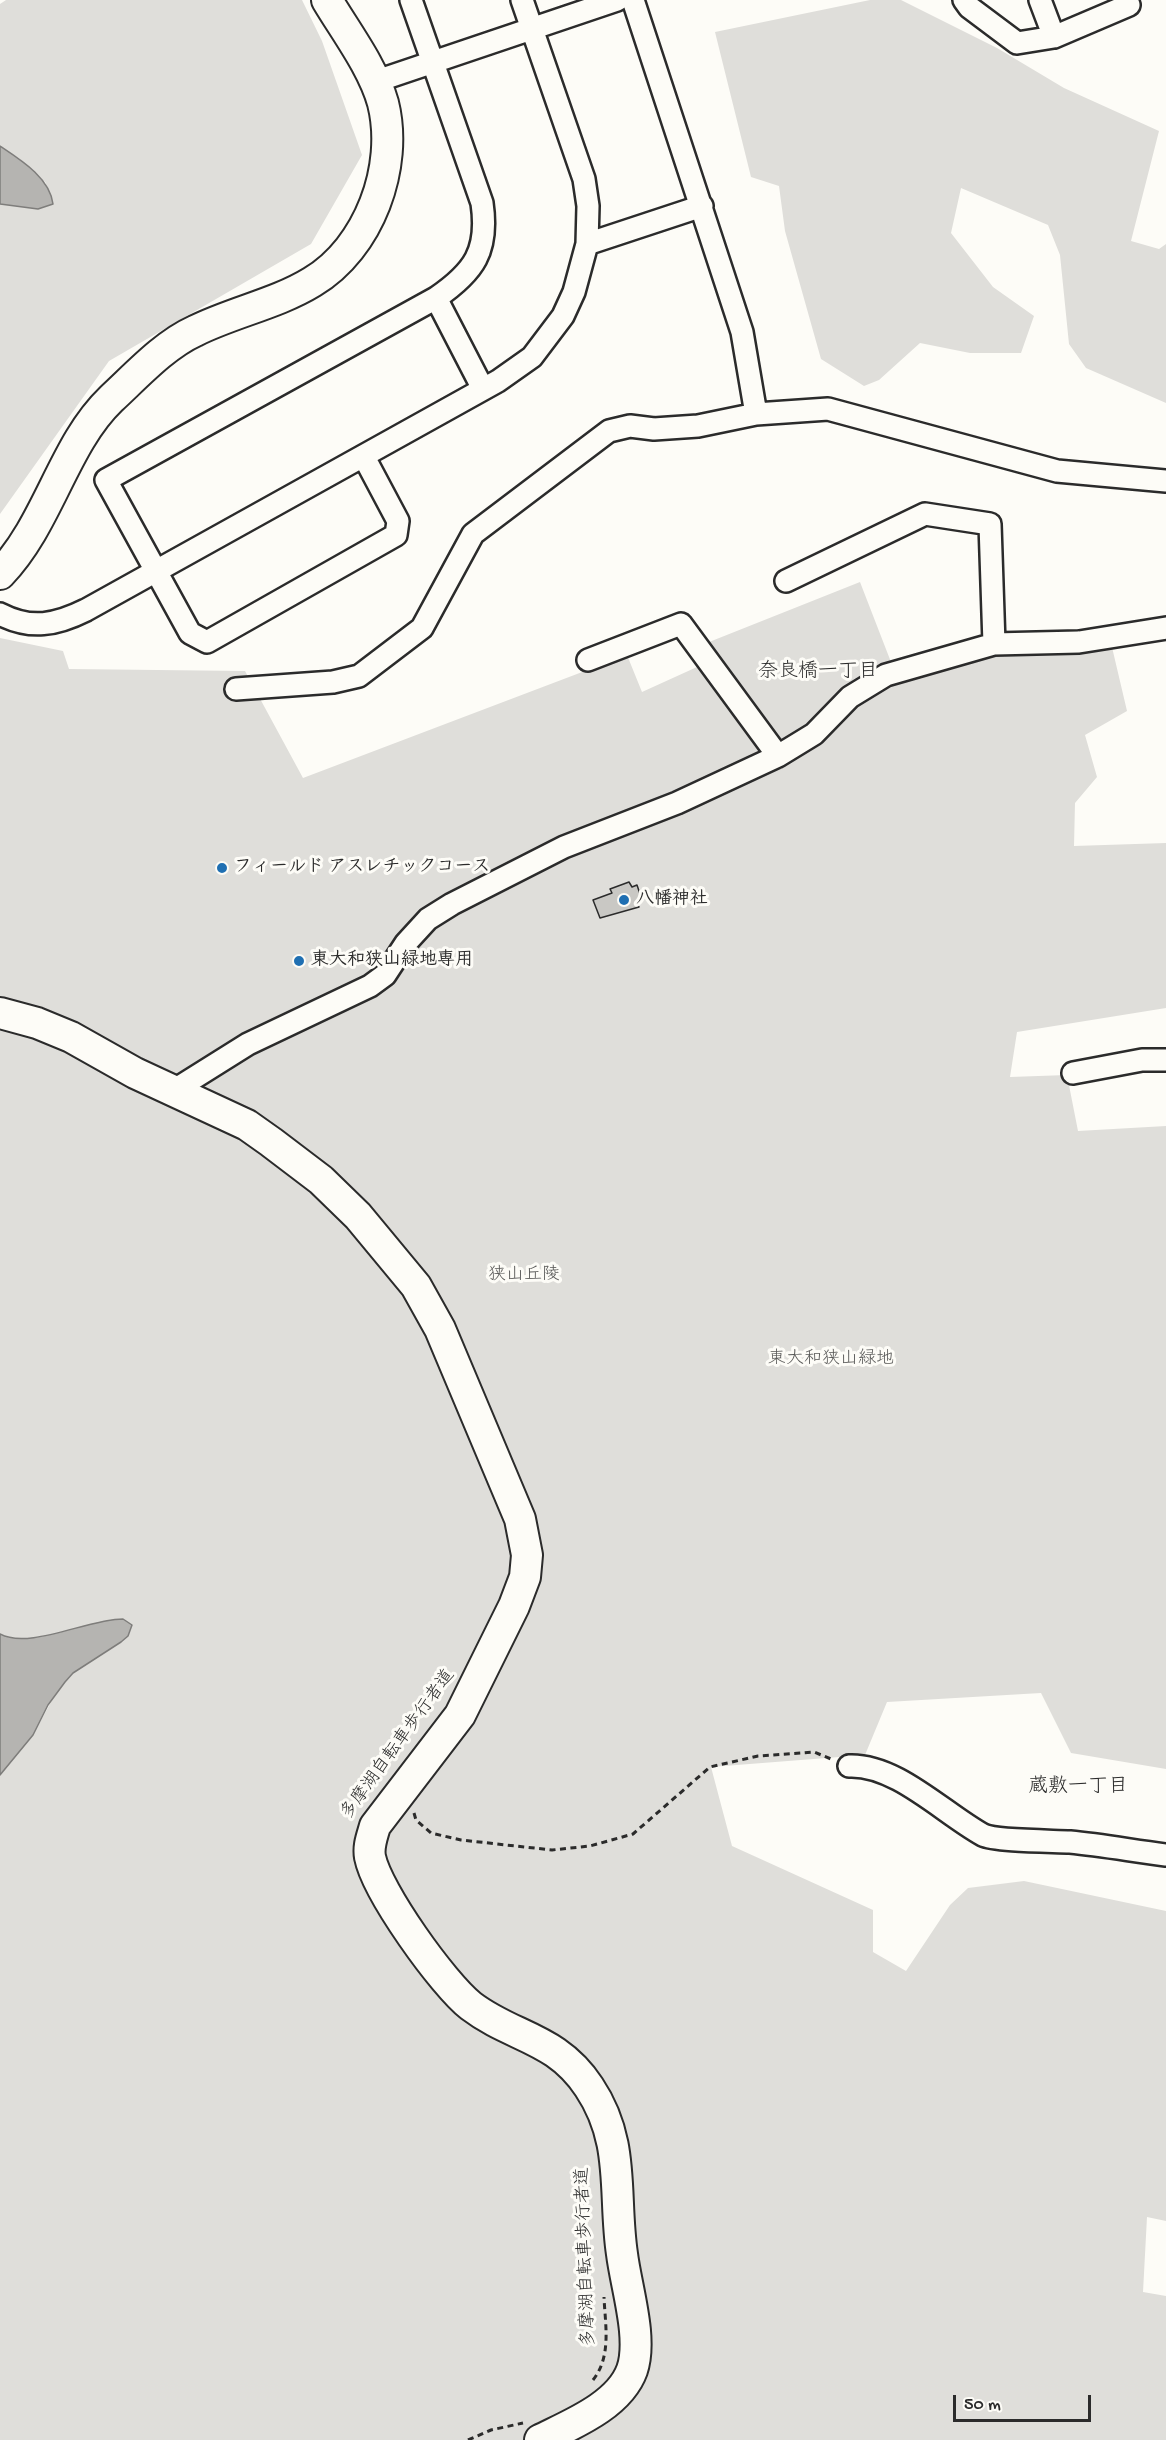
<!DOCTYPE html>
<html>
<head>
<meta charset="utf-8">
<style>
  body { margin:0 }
  #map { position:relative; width:1166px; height:2440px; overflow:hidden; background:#fdfcf7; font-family:"Gochi Hand",sans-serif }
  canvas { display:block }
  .scale { position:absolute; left:953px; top:2395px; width:138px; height:27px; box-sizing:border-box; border:3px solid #2b2b2b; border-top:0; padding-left:8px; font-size:18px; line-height:21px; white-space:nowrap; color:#2b2b2b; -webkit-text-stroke:4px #fdfcf7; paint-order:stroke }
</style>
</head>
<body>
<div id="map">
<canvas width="1166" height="2440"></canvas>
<div class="scale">50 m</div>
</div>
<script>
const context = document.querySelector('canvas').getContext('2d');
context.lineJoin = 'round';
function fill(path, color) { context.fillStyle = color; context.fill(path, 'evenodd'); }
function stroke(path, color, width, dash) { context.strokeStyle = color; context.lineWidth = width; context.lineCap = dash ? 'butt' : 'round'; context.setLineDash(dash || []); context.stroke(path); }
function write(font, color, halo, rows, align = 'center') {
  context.font = font + ' "Gochi Hand","Klee One",sans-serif'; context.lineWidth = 6; context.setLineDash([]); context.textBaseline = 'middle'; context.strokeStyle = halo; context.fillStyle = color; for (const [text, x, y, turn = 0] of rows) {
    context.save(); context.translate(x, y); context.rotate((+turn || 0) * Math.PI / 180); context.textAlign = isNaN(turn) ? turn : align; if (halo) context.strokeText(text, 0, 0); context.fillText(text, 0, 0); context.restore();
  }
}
fill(new Path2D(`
  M6,0H302L322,41L362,155L311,244L109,361L0,514V204L37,209L46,183L20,159L0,146V4Z
  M870,0H901L997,48L1064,88L1159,131L1131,241L1159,249L1166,244V403L1086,368L1069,344L1060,255L1048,225L961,188L951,233L993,287L1034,316L1021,353H970L920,343L879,380L864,386L821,359L785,231L779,186L751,177L715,32Z
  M860,582L896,675L975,649L1111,643L1127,711L1085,735L1097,777L1075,803L1074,846L1166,843V1008L1017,1032L1010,1077L1067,1075L1078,1131L1166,1126V1769L1071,1753L1041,1693L887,1702L865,1755L711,1767L732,1846L873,1910V1952L906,1971L950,1905L968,1888L1024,1881L1166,1911V2221L1147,2217L1143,2292L1166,2296V2440H0V1775L33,1735L57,1691L73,1673L128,1636L114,1619C84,1624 25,1648 0,1634V638L63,651L69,669L245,671L303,778L627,655L642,692L697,667L689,650Z`), '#dfdeda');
const water = new Path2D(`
  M0,146C21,160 50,178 53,204L38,209L0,204Z
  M123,1619L132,1625L128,1636L121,1642L73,1673L65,1682L48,1705L33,1735L0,1775V1634C29,1650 88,1619 123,1619Z`);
fill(water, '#b5b4b1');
stroke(water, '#7e7d7b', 1.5);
const building = new Path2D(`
  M629,882L632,887L637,885L642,900L636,902L639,907L600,918L593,900L612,893L610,889Z`);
fill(building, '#c9c8c4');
stroke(building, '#2b2b2b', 1.5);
const street = new Path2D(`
  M633,0L742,332L756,414
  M964,0L969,7L1017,43L1054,37L1129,5L1127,0
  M1040,0L1054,37
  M374,82L617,0
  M587,244L702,206
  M436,298L483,389
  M364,457L398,521L396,535L207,642L190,633L106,480L436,298C474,272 489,251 482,203L411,0
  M786,581L925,514L990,524L994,644
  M0,614C31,630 56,625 86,610L498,381L532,357L563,316L574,292L587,244L588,206L584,179L522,0
  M588,660L681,624L778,756
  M236,689L333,682L359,676L422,628L473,534L609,431L630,426L654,429L698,426L756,414L828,409L1057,471L1166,481
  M1073,1073L1142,1060H1166
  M173,1091L248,1044L370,986L385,975L406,943L428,919L452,904L564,847L677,803L778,756L814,734L850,697L886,675L994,644L1079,642L1166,628
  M849,1766C896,1764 943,1813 983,1835C995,1841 1052,1841 1070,1842C1102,1845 1134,1851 1166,1855`);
const secondary = new Path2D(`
  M0,574C49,523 63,445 111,399C136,376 164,345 195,331C233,312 276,304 312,282C369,248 399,167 383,103C373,67 346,32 327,0
  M0,1013L37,1023L71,1037L135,1073L247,1125L271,1142L321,1180L358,1216L416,1286L440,1329L520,1519L527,1555L525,1577L514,1606L460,1715L375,1826C372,1837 368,1846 370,1857C377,1892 443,1984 471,2006C513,2038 556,2037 589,2087C626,2142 613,2194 622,2254C626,2287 643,2338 632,2370C619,2406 570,2425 540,2440`);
stroke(street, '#2b2b2b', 26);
stroke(secondary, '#2b2b2b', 34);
stroke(new Path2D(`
  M414,1813L416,1820L431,1833L461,1840L552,1850L590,1846L633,1834L710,1767L758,1756L814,1752L831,1759
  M593,2380C612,2356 605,2324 604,2297
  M468,2440L491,2430L523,2423`), '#2b2b2b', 3, [6, 4.5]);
stroke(street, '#fdfcf7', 21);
stroke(secondary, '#fdfcf7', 30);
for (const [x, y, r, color] of [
  [222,868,6,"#1f6fb2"],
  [624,900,6,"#1f6fb2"],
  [299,961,6,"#1f6fb2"]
]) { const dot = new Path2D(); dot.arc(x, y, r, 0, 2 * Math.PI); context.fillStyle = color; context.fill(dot); stroke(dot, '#fdfcf7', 2); }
write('bold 18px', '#2b2b2b', '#fdfcf7', [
  ["フィールド アスレチックコース",234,868],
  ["八幡神社",636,900],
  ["東大和狭山緑地専用",311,961]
], 'left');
write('18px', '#585857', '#fdfcf7', [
  ["狭山丘陵",524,1276],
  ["東大和狭山緑地",831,1360]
]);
write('18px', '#2b2b2b', '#fdfcf7', [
  ["多摩湖自転車歩行者道",399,1745,-54],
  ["多摩湖自転車歩行者道",587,2257,-92]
]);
write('20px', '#2b2b2b', '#fdfcf7', [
  ["奈良橋一丁目",818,673],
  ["蔵敷一丁目",1078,1788]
]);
</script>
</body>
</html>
